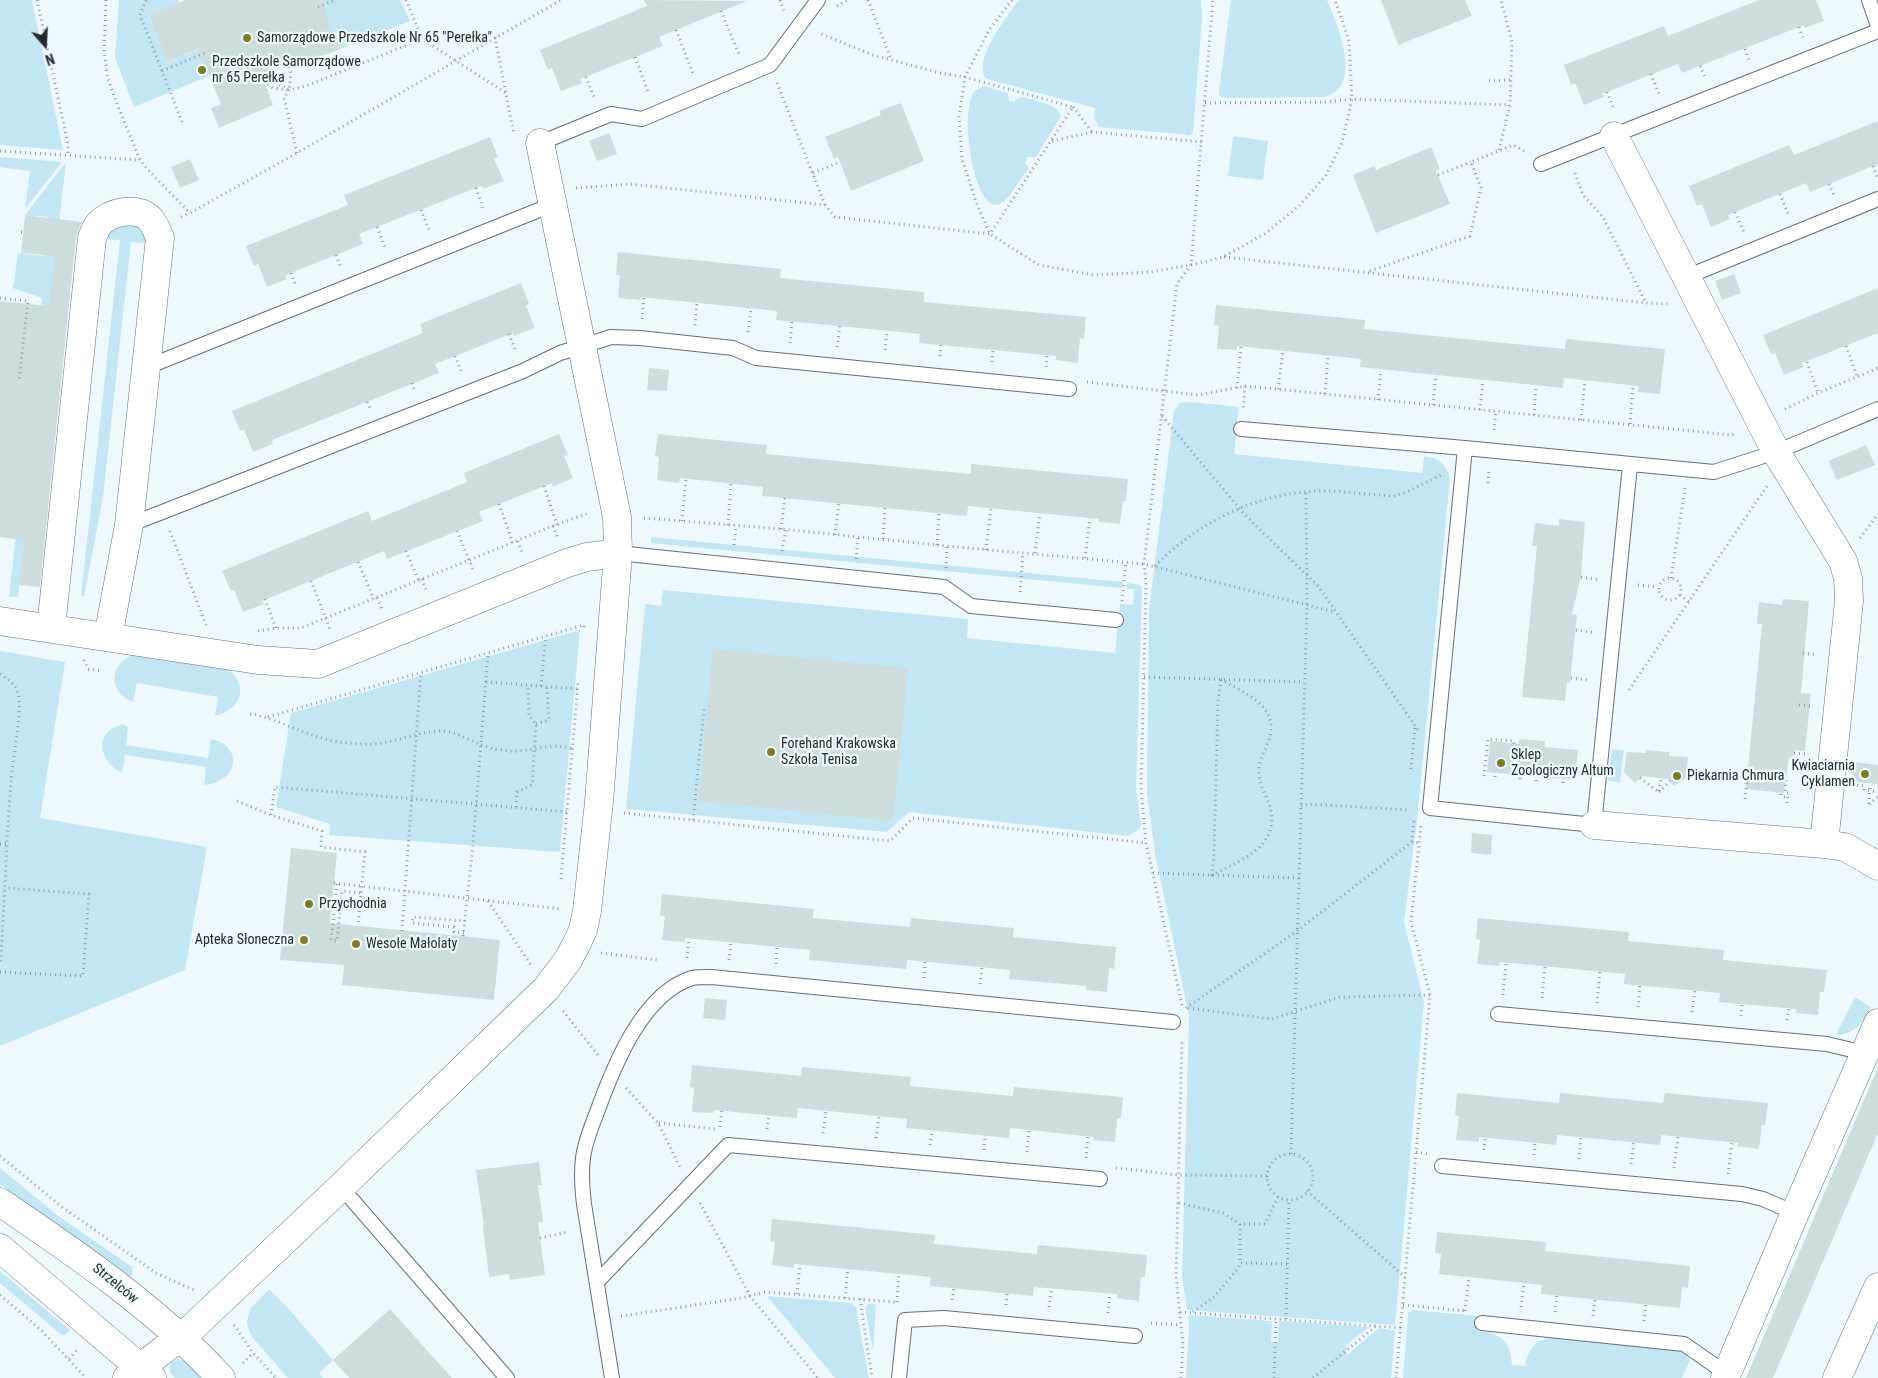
<!DOCTYPE html>
<html>
<head>
<meta charset="utf-8">
<style>
  body { margin:0 }
  #map { position:relative; width:1878px; height:1378px; overflow:hidden; background:#eef9fe; font-family:"Roboto Condensed",sans-serif }
  canvas { display:block }
  .north { position:absolute; left:20px; top:20px; width:50px; height:50px; -webkit-text-stroke:4px #eef9fe; paint-order:stroke; rotate:161deg; font-size:14px; font-weight:700; line-height:20px; text-align:center; color:#252a2c }
  .north::after { content:''; display:block; margin:auto; width:18px; height:22px; background:#252a2c; clip-path:polygon(50% 0,100% 100%,50% 72%,0 100%) }
</style>
</head>
<body>
<div id="map">
<canvas width="1878" height="1378"></canvas>
<div class="north">N</div>
</div>
<script>
const context = document.querySelector('canvas').getContext('2d');
context.lineJoin = 'round';
function fill(path, color) { context.fillStyle = color; context.fill(path, 'evenodd'); }
function stroke(path, color, width, dash) { context.strokeStyle = color; context.lineWidth = width; context.lineCap = dash ? 'butt' : 'round'; context.setLineDash(dash || []); context.stroke(path); }
function write(font, color, halo, rows, align = 'center') {
  context.font = font + ' "Roboto Condensed",sans-serif'; context.lineWidth = 4.5; context.setLineDash([]); context.textBaseline = 'middle'; context.strokeStyle = halo; context.fillStyle = color; for (const [text, x, y, turn = 0] of rows) {
    context.save(); context.translate(x, y); context.rotate((+turn || 0) * Math.PI / 180); context.textAlign = isNaN(turn) ? turn : align; if (halo) context.strokeText(text, 0, 0); context.fillText(text, 0, 0); context.restore();
  }
}
fill(new Path2D(`
  M0,0H32L63,150L0,145Z
  M119,0H178L179,3L149,15L167,62L202,48L203,61L209,76L134,107L115,58Z
  M319,0H400L410,21L340,49Z
  M1019,0H1201L1202,17L1193,133L1190,135L1099,127L1094,118L1095,108L987,79C970,64 1008,14 1019,0Z
  M1231,0H1327C1338,25 1364,88 1324,97L1225,98L1220,96L1219,91Z
  M984,86L1008,93L1009,101L1014,102L1018,98L1023,97C1034,101 1058,103 1061,116L1036,157H1028L1025,163L1029,168C1022,176 1009,200 1000,204C977,213 968,144 968,130C967,117 969,103 973,92Z
  M1233,136L1268,141L1263,180L1228,176Z
  M0,157L62,162L25,209L30,171L0,167Z
  M66,162L18,597H9L42,298L13,288L18,253L44,256L48,217L25,215Z
  M116,225C137,225 139,224 149,243L131,242L103,497L84,597L81,596L120,240L102,239Z
  M1192,402L1239,407L1234,454L1422,473L1424,457C1438,457 1446,464 1450,478L1417,821L1404,922L1424,1002L1395,1325L1187,1310L1182,1276L1189,1016L1155,853L1147,793L1149,608L1174,411L1180,403Z
  M651,537L1123,582L1122,588L651,543Z
  M1127,583L1140,585L1142,588L1136,787L1141,826L1138,830L1128,836L909,812L887,832L626,809L645,604L661,606L663,590L968,619L967,638L1115,653L1120,604L1133,605L1134,589H1126Z
  M580,630L560,852L329,835L330,824L276,807L291,713Z
  M0,651L65,662L40,818L207,847L185,970L0,1046Z
  M132,655L226,667C249,684 243,709 215,716L218,697L137,683L133,702C109,693 108,666 132,655Z
  M123,724L128,727L126,745L208,758L211,739C243,745 240,782 204,785L206,767L125,755L122,773C98,761 93,732 123,724Z
  M1612,749L1624,750L1620,782L1608,781Z
  M1855,997L1871,1007C1863,1023 1855,1034 1836,1035Z
  M0,1168L57,1215L132,1267L133,1273L131,1277L0,1184Z
  M0,1271L70,1330L64,1335L59,1333L0,1283Z
  M269,1289L288,1308L333,1360L319,1373L323,1378H288L252,1337L248,1328L247,1322L250,1309Z
  M767,1296L851,1303L856,1307L869,1378H835Z
  M868,1304H876L873,1351L865,1307Z
  M1413,1310L1479,1316L1478,1331C1502,1334 1510,1340 1512,1365L1525,1366C1528,1352 1534,1340 1550,1338L1676,1349L1684,1353L1690,1360L1682,1378H1403L1408,1317V1313Z
  M1188,1315L1272,1321L1271,1342H1278L1279,1321L1369,1327L1346,1345V1356L1379,1328L1395,1331L1391,1378H1186L1189,1328Z
  M178,1359L187,1362L201,1378H175C169,1373 169,1370 171,1363Z`), '#c3e6f4');
fill(new Path2D(`
  M186,0H321L340,49L306,62L304,57L261,73L273,105L219,128L211,108L221,104L198,49L167,62L149,15Z
  M644,0L747,1L659,37L663,46L580,79L582,83L561,91L552,68L548,70L540,50L647,6Z
  M1381,0H1465L1472,16L1398,45Z
  M1759,0H1816L1824,21L1805,28L1804,25L1682,73L1678,64L1602,94L1604,97L1584,105L1575,83L1571,85L1564,65L1664,26L1668,36Z
  M901,103L924,161L851,191L838,157L834,159L825,137L881,115L879,111Z
  M1878,121V164L1810,192L1806,183L1728,215L1730,219L1711,227L1702,204L1697,206L1689,186L1789,145L1794,155Z
  M609,133L617,154L597,161L589,141Z
  M490,137L498,157L494,159L504,181L483,189L481,186L359,234L363,244L286,275L287,279L267,287L258,264L254,266L246,246L348,205L344,195Z
  M1431,147L1440,169L1436,171L1450,204L1376,233L1353,175L1374,166L1376,170Z
  M190,159L199,180L180,188L171,167Z
  M25,215L82,222L76,236L40,587L19,585L24,540L0,537V301L49,306L55,256L21,253Z
  M618,252L781,269L780,278L924,292V302L1086,317L1084,339L1080,338L1078,363L1056,360V356L919,343L920,334L776,320L777,311L640,297V300L618,298L620,275H616Z
  M1734,274L1741,293L1722,300L1715,281Z
  M521,283L529,304L526,306L535,328L514,336L513,333L435,364L439,373L272,440L273,444L253,452L244,430L240,431L232,411L423,333L420,324Z
  M1878,288V333L1802,363L1804,367L1784,375L1775,353L1771,354L1763,335Z
  M1216,305L1365,320L1364,329L1565,349L1566,339L1665,349L1660,394L1638,392L1639,386L1564,378L1563,388L1360,367L1361,359L1237,346V350L1217,349L1219,326L1214,325Z
  M649,368L669,370L667,391L647,390Z
  M559,434L568,455L564,456L573,478L553,487L552,483L479,512L483,521L387,559L384,551L262,601L264,604L243,612L234,590L231,591L222,571L368,511L372,521L467,482L464,473Z
  M658,434L767,445L766,454L971,474V464L1128,479L1126,501H1123L1120,524L1099,522V519L968,506L967,516L762,496L763,487L680,478L679,483L657,480L659,457L655,456Z
  M1866,445L1875,465L1837,480L1828,461Z
  M1559,519L1585,522L1581,577L1572,614L1577,615L1570,683L1567,682L1565,701L1522,697L1537,546H1532L1535,523L1559,526Z
  M1783,599L1809,601L1801,693L1811,694L1805,751L1794,750L1793,758H1789L1784,793L1746,789L1762,624H1757L1759,602L1782,605Z
  M713,649L908,668L893,821L698,801Z
  M1519,739L1545,741V747L1578,750L1575,780L1487,772L1490,741L1519,744Z
  M1646,750L1669,752V756L1688,757L1686,778L1674,786L1668,779L1642,776L1635,783L1624,772L1627,752L1646,753Z
  M1854,762L1878,765V784L1852,782Z
  M1472,833L1492,835L1491,855L1471,853Z
  M291,848L337,853L330,923L500,940L494,1000L342,985L344,965L280,960Z
  M662,894L814,909L813,918L910,927L911,918L1014,928L1013,937L1116,947L1114,969L1109,968L1107,992L1086,990V986L1009,979L1010,970L907,960L906,969L809,960L810,950L685,938V942L662,940L665,916H660Z
  M1478,918L1629,932L1628,941L1724,950L1723,960L1827,970L1824,992H1820L1818,1015L1796,1013V1009L1719,1002L1720,993L1624,984L1625,974L1500,962L1499,966L1477,964L1480,940L1476,939Z
  M705,998L727,1000L725,1020L703,1018Z
  M692,1065L801,1076L802,1067L911,1077L910,1086L1013,1096L1014,1087L1123,1097L1121,1118H1117L1115,1142L1093,1140L1094,1137L1010,1128L1009,1138L906,1128L907,1119L798,1108L797,1118L714,1110L713,1113L692,1112L694,1088L690,1087Z
  M1878,1067V1133L1773,1378H1746Z
  M1457,1093L1559,1103L1560,1093L1663,1103L1665,1093L1768,1103L1765,1125H1762L1759,1149L1737,1146L1738,1143L1661,1135L1660,1145L1557,1135L1556,1145L1479,1137V1142L1456,1140L1459,1116L1455,1115Z
  M539,1162L542,1185H538L543,1222H538L545,1275L510,1280L509,1274L489,1277L483,1227H484L476,1170Z
  M772,1219L935,1235L934,1244L1037,1254L1038,1245L1147,1255L1145,1277H1141L1139,1301L1117,1298V1294L1034,1287L1033,1296L930,1286L931,1277L794,1264V1268L772,1265L775,1242L770,1241Z
  M1437,1232L1546,1242L1545,1251L1690,1266L1688,1288L1682,1287L1680,1308L1541,1294L1542,1285L1439,1274L1441,1254L1435,1253Z
  M390,1309L452,1378H349L333,1360Z`), '#cdddde');
const service = new Path2D(`
  M1869,0L1878,26
  M540,143L611,114L642,119L770,65L818,0
  M1541,164L1878,31
  M1686,277L1878,199
  M147,367L554,204
  M1241,429L1465,448
  M1630,465L1594,825L1430,808L1465,448L1714,472L1776,452L1878,409
  M129,525L523,371L560,353L611,337L640,338L733,348L756,358L1069,389
  M618,553L944,587L971,606L1116,620
  M1498,1014L1827,1044L1864,1053
  M1442,1166L1742,1194L1763,1199L1795,1213
  M341,1187L507,1378
  M597,1282L728,1145L1100,1179
  M1482,1323L1684,1344L1727,1374
  M612,1378L584,1204C582,1188 581,1174 583,1158C585,1140 594,1121 600,1104C616,1061 644,993 692,978C698,977 705,977 711,977L1173,1022
  M899,1378L905,1320L944,1318L1135,1336`);
const minor = new Path2D(`
  M1614,136L1776,452L1843,561L1848,578L1849,601L1824,844
  M0,621L258,660L318,664L567,563L587,557L618,553
  M51,628L92,238C94,233 96,227 99,224C110,212 136,206 149,218C155,224 157,231 160,238L129,525L108,637
  M1594,825L1824,844L1845,847L1878,866
  M127,1378L193,1327L341,1187L546,989L568,960L577,943L583,930L587,911L599,802L618,553L617,517L540,143
  M1725,1378L1795,1213L1878,1023`);
const tertiary = new Path2D(`
  M0,1202C78,1255 157,1309 221,1378
  M0,1248L152,1378
  M1837,1378L1878,1287`);
stroke(service, '#637076', 16);
stroke(minor, '#637076', 29);
stroke(tertiary, '#637076', 29);
stroke(new Path2D(`
  M37,0L68,144V156
  M106,0L104,51L108,79L119,109L140,160L151,173L190,213L297,153L561,0
  M146,0L140,15L182,122
  M406,0L422,39L506,93
  M780,0L784,11
  M868,0L891,59
  M1012,0L989,30L965,77L959,116L962,159L976,202L990,234L1039,265L1094,275L1150,272L1191,265L1223,257L1266,233L1300,205L1326,175L1342,143L1352,99L1349,41L1335,0
  M837,6L847,0
  M318,7L336,0
  M721,11L740,57
  M1799,27L1803,38
  M676,30L694,76
  M495,37L514,135
  M1745,49L1749,60
  M635,57L649,94
  M1700,66L1706,79
  M162,71L205,53
  M264,72L273,81L286,88
  M1651,74L1660,97
  M586,77L595,99
  M264,81L273,88L289,90L291,74L288,63
  M1489,81L1510,80
  M777,83L825,205
  M1607,92L1614,110
  M1205,103L1325,102L1352,99L1510,105
  M1073,107L1092,132
  M1052,141L1092,132L1202,142
  M1499,150L1510,105L1512,42L1501,0
  M0,151L140,160
  M297,153L284,98L289,90L306,86L422,39
  M1873,166L1878,180
  M813,173L840,162
  M1575,173L1583,195L1603,217L1646,303
  M1438,175L1471,162
  M1829,184L1834,195
  M476,188L484,211
  M576,188L630,184L825,205L835,217L990,234L1073,107L965,77L940,73L873,55L819,33
  M1780,194L1788,214
  M421,210L430,233
  M1735,212L1744,232
  M181,217L190,213
  M377,227L386,250
  M21,232H23
  M336,255L341,268
  M1224,257L1646,303L1670,304
  M1370,271L1470,236L1481,188L1471,162L1513,145L1526,152
  M291,273L296,286
  M0,298L28,301L19,381
  M642,319L644,297
  M695,325L697,303
  M748,332L751,308
  M509,334L516,352
  M790,343L792,321
  M1846,346L1857,376
  M837,347L840,326
  M885,350L887,331
  M455,356L462,373
  M940,356L941,345
  M992,362L993,350
  M1807,362L1818,393
  M1046,367L1047,355
  M1087,382L1198,395L1245,386L1243,411
  M412,383L415,392
  M1245,386L1732,435L1736,433
  M1237,388L1241,347
  M1278,389L1283,351
  M1325,394L1328,355
  M1378,400L1381,370
  M367,402L371,410
  M1433,405L1436,375
  M1785,409L1818,393L1878,368
  M1480,410L1483,380
  M1534,415L1536,385
  M1162,416L1245,515L1318,586L1418,730
  M1581,420L1585,380
  M1630,424L1633,385
  M1494,430L1496,411
  M1488,483L1489,469
  M544,486L557,525
  M499,504L513,543
  M644,518L781,529L947,546L1144,564L1335,612
  M682,521L686,479
  M728,525L731,484
  M553,526L558,539
  M781,529L785,498
  M170,531L206,625
  M457,531L474,572
  M835,535L839,503
  M1860,538L1878,514
  M883,539L885,508
  M518,541L522,552
  M734,545L736,526
  M937,545L939,513
  M986,550L991,508
  M406,551L419,581
  M782,551L786,530
  M1035,553L1040,513
  M1085,558L1090,518
  M856,559L858,537
  M358,562L374,599
  M1155,566C1199,521 1262,490 1326,491C1343,491 1361,494 1379,495C1385,495 1393,497 1398,495C1413,490 1428,481 1443,474
  M946,568L947,546
  M1581,577L1600,580
  M1659 589a11 11 0 1 1 22 0a11 11 0 1 1-22 0Z
  M1671,578L1685,488
  M422,579L427,593
  M311,581L331,632
  M1638,585L1658,587
  M1020,592L1023,553
  M1680,595L1689,602
  M377,598L382,609
  M265,599L276,628
  M1122,601L1126,563
  M1576,630L1595,633
  M258,631L276,628H301L553,526L589,513
  M1803,653L1818,655
  M84,660L88,669L103,671
  M0,674C8,679 15,684 18,693C23,710 12,761 11,781C6,842 5,904 0,965
  M1144,677L1304,682
  M1571,678L1588,680
  M1221,679C1245,694 1282,706 1268,742C1264,753 1258,762 1259,775C1260,787 1267,796 1270,807C1281,847 1239,861 1212,875L1214,854L1218,701Z
  M486,682L578,689
  M541,686L546,636
  M1629,690L1767,486
  M1799,705L1810,706
  M250,714C274,718 295,730 318,737C331,741 345,743 359,744C386,747 410,733 437,731C459,730 471,743 491,748C496,750 503,750 509,751C531,753 551,741 573,749
  M268,717L584,625V627
  M536,724L549,720L547,687
  M1794,753L1806,754
  M1411,769L1415,728
  M1484,776L1488,739L1514,741V744
  M1495,777V773
  M1640,778L1659,792
  M1520,779V775
  M1786,780L1785,793H1788L1787,803
  M1536,781V776
  M1563,783V779
  M1857,785L1864,786V790L1878,792
  M1659,791L1661,778
  M1659,792L1670,781
  M1781,794V796L1787,797
  M1745,799L1747,782
  M237,801L271,815L322,831L321,847L365,852L361,893
  M1869,804L1870,784
  M1869,804L1878,797
  M1301,806L1308,804L1410,810
  M516,807L517,792L532,785L536,724L529,716L528,685
  M624,813L890,841L913,818L1146,843
  M271,815L275,787L568,812
  M693,820L704,709
  M1412,842L1414,821
  M0,844H8
  M1153,873L1299,878
  M561,879L578,683
  M334,883L561,909
  M337,884L331,940L337,941L342,891L361,893L358,926
  M488,901L531,965
  M402,931L421,672
  M464,933L454,932V927L412,923L413,917L465,921
  M463,936L473,845L488,653
  M601,953L658,960
  M687,958L689,939
  M729,960L731,943
  M776,964L777,947
  M0,972L83,976L89,894L6,888
  M924,978L925,961
  M980,984L982,967
  M1503,995L1506,963
  M1542,998L1545,967
  M1597,1003L1600,972
  M1182,1005L1146,843L1141,790L1146,583L1144,564L1177,284L1191,265L1213,0
  M1638,1007L1640,985
  M1186,1008L1297,931L1412,842L1419,843
  M1188,1008L1272,1019L1340,997L1430,995
  M563,1011L598,1055
  M1692,1012L1695,990
  M1741,1016L1742,1004
  M1787,1020L1789,1009
  M626,1088L658,1123L680,1167
  M659,1123L715,1129
  M720,1127L722,1110
  M767,1129L769,1115
  M823,1133L826,1111
  M876,1138L879,1116
  M930,1145L932,1131
  M984,1150L985,1136
  M1484,1150L1485,1138
  M1027,1152L1029,1130
  M1416,1152L1428,1154
  M1291,1154L1307,605L1306,493
  M1267 1177a23 23 0 1 1 46 0a23 23 0 1 1-46 0Z
  M1534,1155L1535,1143
  M0,1156L62,1207L156,1273L194,1290
  M1086,1158L1088,1136
  M1579,1159L1581,1137
  M1631,1164L1634,1142
  M1116,1168L1179,1175L1267,1176
  M1674,1168L1678,1137
  M1728,1174L1732,1142
  M1307,1191L1405,1277
  M1278,1197L1265,1224H1240V1263L1287,1264
  M700,1203L750,1296L818,1378
  M1179,1203L1223,1213L1240,1224
  M540,1238L568,1232
  M797,1294L800,1264
  M0,1295L41,1330L86,1378
  M845,1298L848,1268
  M860,1299L872,1378
  M952,1300L954,1288
  M897,1302L899,1273
  M1006,1305L1007,1294
  M1403,1305L1467,1311
  M1049,1307L1052,1288
  M1521,1307L1524,1283
  M1465,1311L1469,1277
  M1180,1312L1401,1328
  M1193,1312L1215,1296L1239,1267L1240,1264
  M1555,1312L1557,1295
  M1108,1313L1110,1294
  M621,1316L742,1298L765,1292L895,1302
  M1593,1316L1595,1299
  M1286,1319L1289,1200
  M1644,1321L1646,1304
  M1151,1323L1181,1325
  M234,1325L253,1353L276,1378
  M69,1359L78,1349
  M243,1363L253,1353
  M1181,1378L1183,1345L1176,1276L1182,1039
  M1274,1378L1276,1319
  M1313,1378L1376,1326
  M1396,1378L1430,995L1411,922L1421,825`), '#90989c', 3, [1, 4]);
stroke(service, '#fff', 14);
stroke(minor, '#fff', 28);
stroke(tertiary, '#fff', 28);
for (const [x, y, r, color] of [
  [247,38,5,"#817c23"],
  [202,70,5,"#817c23"],
  [771,752,5,"#817c23"],
  [1501,763,5,"#817c23"],
  [1865,774,5,"#817c23"],
  [1677,776,5,"#817c23"],
  [309,904,5,"#817c23"],
  [304,940,5,"#817c23"],
  [356,944,5,"#817c23"]
]) { const dot = new Path2D(); dot.arc(x, y, r, 0, 2 * Math.PI); context.fillStyle = color; context.fill(dot); stroke(dot, '#eef9fe', 2); }
write('14px', '#252a2c', '#eef9fe', [
  ["Samorządowe Przedszkole Nr 65 \"Perełka\"",257,38],
  ["Przedszkole Samorządowe",212,62],
  ["nr 65 Perełka",212,78],
  ["Forehand Krakowska",781,744],
  ["Szkoła Tenisa",781,760],
  ["Sklep",1511,755],
  ["Zoologiczny Altum",1511,771],
  ["Kwiaciarnia",1855,766,"right"],
  ["Cyklamen",1855,782,"right"],
  ["Piekarnia Chmura",1687,776],
  ["Przychodnia",319,904],
  ["Apteka Słoneczna",294,940,"right"],
  ["Wesołe Małolaty",366,944]
], 'left');
write('14px', '#252a2c', '#eef9fe', [
  ["Strzelców",115,1284,39]
]);
</script>
</body>
</html>
